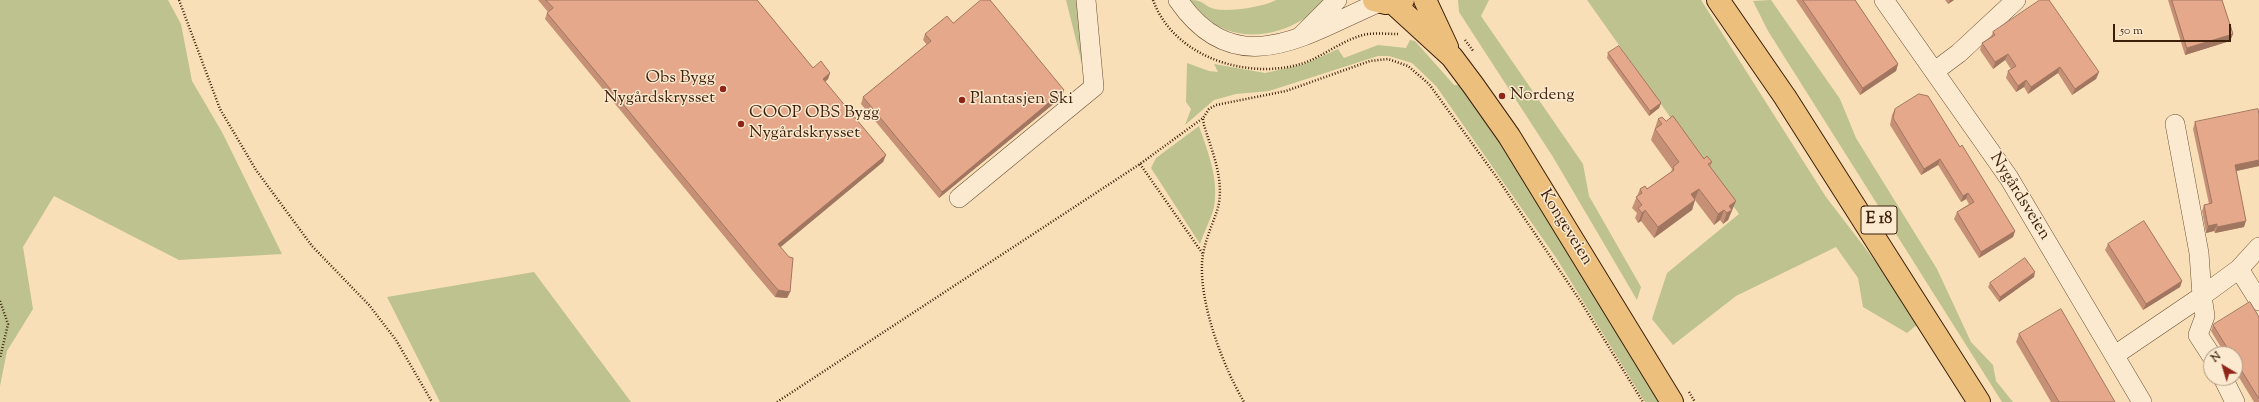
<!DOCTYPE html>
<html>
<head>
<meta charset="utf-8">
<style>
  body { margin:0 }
  #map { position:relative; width:2259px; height:402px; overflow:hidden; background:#f9dfb7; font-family:"Sorts Mill Goudy",serif }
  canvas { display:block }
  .north { position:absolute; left:2203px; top:346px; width:40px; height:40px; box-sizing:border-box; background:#fbead0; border:1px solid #af9980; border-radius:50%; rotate:322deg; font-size:11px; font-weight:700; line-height:16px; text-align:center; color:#3c1f09 }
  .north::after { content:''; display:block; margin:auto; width:14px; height:18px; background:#8f2418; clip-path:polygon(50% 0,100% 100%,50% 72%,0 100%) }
  .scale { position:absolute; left:2113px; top:24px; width:118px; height:18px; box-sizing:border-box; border:2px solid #3c1f09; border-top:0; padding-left:5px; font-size:12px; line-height:14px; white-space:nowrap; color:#3c1f09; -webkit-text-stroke:3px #fbead0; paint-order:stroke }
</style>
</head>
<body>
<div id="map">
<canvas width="2259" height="402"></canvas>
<div class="north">N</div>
<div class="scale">50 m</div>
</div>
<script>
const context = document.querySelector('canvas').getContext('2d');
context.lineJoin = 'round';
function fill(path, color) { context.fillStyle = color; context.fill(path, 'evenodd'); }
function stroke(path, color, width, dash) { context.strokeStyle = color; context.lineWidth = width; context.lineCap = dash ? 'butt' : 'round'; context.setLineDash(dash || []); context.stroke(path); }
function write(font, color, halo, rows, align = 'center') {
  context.font = font + ' "Sorts Mill Goudy",serif'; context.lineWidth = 3; context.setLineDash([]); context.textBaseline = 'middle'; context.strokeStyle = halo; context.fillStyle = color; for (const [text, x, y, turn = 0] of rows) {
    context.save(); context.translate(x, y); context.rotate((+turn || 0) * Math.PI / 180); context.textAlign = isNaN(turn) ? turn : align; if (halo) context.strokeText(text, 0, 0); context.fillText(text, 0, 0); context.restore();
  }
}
fill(new Path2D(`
  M0,0H168L181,24L192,81L222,132L282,254L179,260L54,196L23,247L33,309L7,351L0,386Z
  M1066,0H1078L1085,76Z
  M1189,0C1206,0 1202,6 1215,9C1229,12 1264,7 1276,0H1326C1296,34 1241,49 1203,16C1198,12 1194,5 1189,0Z
  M1458,0H1489L1481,16L1583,164L1589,196L1641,287L1637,300L1553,157L1459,12Z
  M1587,0H1701L1826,197L1892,283L1918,324L1907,333L1863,307L1858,278L1836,247L1736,296L1673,345L1652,319L1667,273L1739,214Z
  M1771,0L1840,99L1856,138L1937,269L1971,342L1993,365L1996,381L2013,402H2002L1768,31L1753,1Z
  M1410,40L1415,41L1454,85H1463L1503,146L1663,402H1645L1557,259L1436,86L1412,63L1389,56H1378L1269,91L1236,94L1214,100L1185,125L1191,109L1186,102L1187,63L1209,71L1218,72L1214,64L1265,73L1305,64L1338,49L1344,58L1378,45L1406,48Z
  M1199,126C1208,152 1219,179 1214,207C1211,219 1204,232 1200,244L1151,168L1156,158Z
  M534,272L631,402H440L387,297Z`), '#bdc28f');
const minor = new Path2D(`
  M1178,0C1237,86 1309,32 1380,2
  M1884,0L2009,178L2142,402
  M1302,35L1337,0
  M1935,71L1959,53L2016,0
  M959,198L1094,87L1086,0
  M2239,269L2259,301
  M2115,355L2202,296L2199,253L2175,124
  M2211,355L2198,335L2205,316L2202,296L2239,269L2259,247
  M2223,378L2235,402`);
const major = new Path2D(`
  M1374,0L1386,3L1403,0
  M1425,0L1447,47
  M1393,3L1452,57L1473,85L1509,136L1672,402`);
const highway = new Path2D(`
  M1718,0L1785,97L1979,402`);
stroke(minor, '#6b4f34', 20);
stroke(major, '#3c1f09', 24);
stroke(highway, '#3c1f09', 24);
stroke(new Path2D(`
  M179,0L220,109L256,170L312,246L369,305L396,340L432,402
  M1153,0C1174,58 1249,81 1304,63C1326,55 1345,38 1368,34C1378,33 1389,34 1398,34
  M1465,40L1474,52
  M1203,119L1204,125C1212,152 1226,182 1217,211C1211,228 1203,245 1202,263C1200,306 1223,366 1244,402
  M1140,164L1203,254
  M0,301L8,324L0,358
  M1689,392L1695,402
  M777,402L1140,164L1203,118L1209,109L1216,105L1286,91L1370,61L1388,59L1408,66L1429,84L1498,179L1581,302L1643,402`), '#3c1f09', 2.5, [1, 2]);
stroke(minor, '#fbead0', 19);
stroke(major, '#ecc07c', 22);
stroke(highway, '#ecc07c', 22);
fill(new Path2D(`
  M538,0H757L813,68L830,73L828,79L825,82L886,155L883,162L780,247L790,292L787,298L775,297L752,270L545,19L547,13L548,12Z
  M1796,0H1855L1898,64L1896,71L1860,95Z
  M1945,0H1954L1948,4Z
  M2168,0H2222L2233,34L2230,41L2185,55Z
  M953,23L1062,97L939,198L861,104L863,97L927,45L923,40L925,34Z
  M1993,32L2099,72L2096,79L2072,95L2058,73L2028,94L2024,87L2016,92L2006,78L2008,71L2011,69L2005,60L1993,69L1980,50L1982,43L1991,37Z
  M1608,53L1661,103L1659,108L1649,116L1607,58Z
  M1895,109L1960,147L2015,231L2013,237L1979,258L1954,219L1957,212L1969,204L1966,199L1961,202L1938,165L1921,175L1890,125L1892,115Z
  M2259,115V166L2236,171L2244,227L2215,233L2214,231L2206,233L2202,211L2204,205L2209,204L2193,129L2195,122Z
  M1658,119L1666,121L1704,159L1712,162L1710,167L1732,211L1731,212L1728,220L1723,224L1720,220L1714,225L1695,200L1692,210L1654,238L1641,221L1638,223L1635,218L1637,213L1632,208L1640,189H1647L1671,172L1672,169L1651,140Z
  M2108,244L2182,281L2180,287L2143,310L2105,250Z
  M2034,277L1999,302L1988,287L1990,283Z
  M2259,317V402H2254L2235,371V354H2225L2211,331L2213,325Z
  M2019,334L2115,402H2051L2016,342Z`), '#c69077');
fill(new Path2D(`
  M1950,0H1954L1948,4Z
  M2233,34L2230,41L2185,55L2187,48Z
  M2008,54L2005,60L1993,69L1995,62Z
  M1898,64L1896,71L1860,95L1863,88Z
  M2060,67L2058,73L2028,94L2031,87Z
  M2099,72L2096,79L2072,95L2075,89Z
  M830,73L828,79L820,86L823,79Z
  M2026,80L2024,87L2016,92L2018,86Z
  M1064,90L1062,97L939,198L942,192Z
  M1661,103L1659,108L1649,116L1650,111Z
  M886,155L883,162L776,251L778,244Z
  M1940,159L1938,165L1921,175L1924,169Z
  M2259,160V166L2232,172L2235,165Z
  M1699,189L1695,199L1691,194Z
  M1968,193L1966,199L1961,202L1963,196Z
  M1695,200L1692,210L1654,238L1658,227Z
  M1736,201L1728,220L1723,224L1729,206Z
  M1645,210L1641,221L1638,223L1642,213Z
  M1724,210L1720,220L1714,225L1718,214Z
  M2246,221L2244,227L2215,233L2217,227Z
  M2217,224L2214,231L2206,233L2208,226Z
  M2015,231L2013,237L1979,258L1981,252Z
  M2035,272L2034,277L1999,302L2000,297Z
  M2182,281L2180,287L2143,310L2146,304Z
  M778,290L790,292L787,298L775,297Z`), '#a17661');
const building = new Path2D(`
  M546,0H757L813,68L821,61L830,73L823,79L886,155L778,244L789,257L793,258L790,292L778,290L755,263L547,13L553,8Z
  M981,0H990L1064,90L942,192L863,97L931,41L925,34L947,16L953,23Z
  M1803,0H1855L1898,64L1863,88Z
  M2040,0H2049L2099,72L2075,89L2060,67L2031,87L2026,80L2018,86L2008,71L2016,66L2008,54L1995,62L1982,43L1995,35L1993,32Z
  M2172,0H2222L2233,34L2187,48Z
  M1619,46L1661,103L1650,111L1608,53Z
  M1919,94L1928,96L1960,147L1962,145L2015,231L1981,252L1957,212L1974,202L1968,193L1963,196L1940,159L1924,169L1893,118L1895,109Z
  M2258,109L2259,115V160L2235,165L2246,221L2217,227V224L2208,226L2204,205L2212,203L2195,122Z
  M1673,116L1704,159L1707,156L1712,162L1708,164L1736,201L1729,206L1732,210L1727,213L1724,210L1718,214L1699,189L1691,194L1695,200L1658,227L1645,210L1642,213L1638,208L1642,205L1636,197L1642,193L1640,189L1645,186L1647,189L1674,170L1673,167L1679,162L1655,129L1662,124L1658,119L1662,117L1666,121Z
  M2144,221L2182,281L2146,304L2108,244Z
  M2025,258L2035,272L2000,297L1990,283Z
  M2250,302L2259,317V399L2235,360V354H2231L2213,325Z
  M2061,309L2115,402H2059L2019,334Z`);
fill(building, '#e6a88a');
stroke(building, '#a17661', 1);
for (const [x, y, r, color] of [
  [723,89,4,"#8f2418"],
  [1502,96,4,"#8f2418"],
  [962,100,4,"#8f2418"],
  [741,124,4,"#8f2418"]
]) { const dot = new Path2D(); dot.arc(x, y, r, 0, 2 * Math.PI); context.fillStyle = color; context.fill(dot); stroke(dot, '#fbead0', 1.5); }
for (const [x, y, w] of [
  [1879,220,36]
]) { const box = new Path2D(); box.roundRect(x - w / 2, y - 14, w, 28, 3); context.fillStyle = '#fbead0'; context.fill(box); stroke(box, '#3c1f09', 1); }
write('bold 16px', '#3c1f09', null, [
  ["E 18",1879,220]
]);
write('17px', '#3c1f09', '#fbead0', [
  ["Obs Bygg",715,79,"right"],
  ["Nygårdskrysset",715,99,"right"],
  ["Nordeng",1510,96],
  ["Plantasjen Ski",970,100],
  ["COOP OBS Bygg",749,114],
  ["Nygårdskrysset",749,134]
], 'left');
write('17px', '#3c1f09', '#fbead0', [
  ["Nygårdsveien",2019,197,58],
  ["Kongeveien",1565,228,58]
]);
</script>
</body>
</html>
